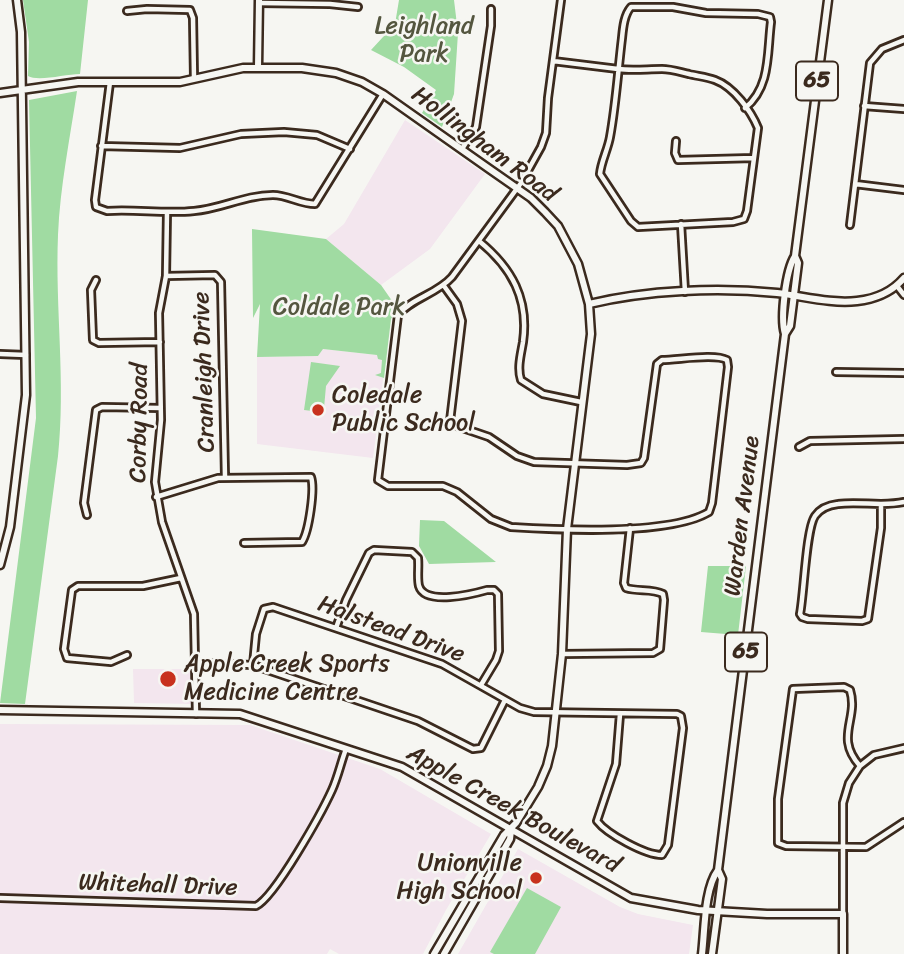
<!DOCTYPE html>
<html>
<head>
<meta charset="utf-8">
<style>
  body { margin:0 }
  canvas { display:block; background:#f6f6f2 }
</style>
</head>
<body>
<canvas width="904" height="954"></canvas>
<script>
const context = document.querySelector('canvas').getContext('2d');
context.lineJoin = 'round';
function fill(path, color) { context.fillStyle = color; context.fill(path, 'evenodd'); }
function stroke(path, color, width, dash) { context.strokeStyle = color; context.lineWidth = width; context.lineCap = dash ? 'butt' : 'round'; context.setLineDash(dash || []); context.stroke(path); }
function write(font, color, halo, rows, align = 'center') {
  context.font = font + ' Sriracha,sans-serif'; context.lineWidth = 5; context.setLineDash([]); context.textBaseline = 'middle'; context.strokeStyle = halo; context.fillStyle = color; for (const [text, x, y, turn = 0] of rows) {
    context.save(); context.translate(x, y); context.rotate((+turn || 0) * Math.PI / 180); context.textAlign = isNaN(turn) ? turn : align; if (halo) context.strokeText(text, 0, 0); context.fillText(text, 0, 0); context.restore();
  }
}
fill(new Path2D(`
  M405,120L485,174L430,249L381,285L326,239L344,224Z
  M323,349L386,356L373,458L257,444V357L318,356Z
  M133,669H194L192,704L134,703Z
  M0,724L250,725L380,769L491,834L446,910L423,954H339L330,949L327,954H0Z
  M518,849L620,907L638,914L693,925L689,954H458Z`), '#f3e6ee');
fill(new Path2D(`
  M23,0H88L80,74C66,74 38,82 28,76L29,42Z
  M399,0H454L458,33L454,94L442,127L422,113L436,90L404,67L371,50L395,24Z
  M77,91C70,138 60,187 58,235C55,309 66,382 58,456L25,704L0,703L36,418L29,100Z
  M252,229L326,239L381,285L397,308L391,319L384,378L375,375L381,373L382,360L378,359L377,355L323,349L318,356L257,357L260,304L253,318Z
  M311,362L340,366L326,386L324,408H321L320,412L304,410Z
  M420,520L444,521L496,562L429,564L419,546Z
  M708,566H746L738,635L701,632Z
  M527,888L561,907L535,954H494L490,952Z`), '#a0dba2');
const street = new Path2D(`
  M259,3L330,4L358,7
  M127,11L147,9L190,10L193,18L194,78
  M553,61L618,69C633,71 647,69 662,69C671,69 680,72 689,74C697,76 707,77 715,80C734,87 751,111 758,128L747,211L744,219L733,222L638,227L631,221L600,174C601,162 608,149 610,137C616,104 618,71 622,38C623,28 624,15 631,7H673L706,13L758,14L770,17L771,22C767,53 771,87 745,108
  M110,82L95,200L96,207L107,211C136,209 165,214 194,211C221,209 245,195 273,195C288,195 300,204 315,204L383,94
  M864,106L904,109
  M676,141L675,153L678,160L754,158
  M101,146L180,148L241,134L284,132L317,135L350,149
  M462,149L476,127L491,26V9
  M855,184L904,190
  M167,212L166,276L159,313L161,420L155,482L162,522L194,614L196,714
  M681,224L685,292
  M850,225L870,63L882,49L904,40
  M479,241C512,268 529,299 523,342C521,354 517,368 521,380L543,394L581,402
  M166,276L215,275L221,282L225,477
  M96,280L91,290L93,340L99,343L160,342
  M444,286L457,304L462,321L450,421L454,425L489,437L517,456L534,462L627,465L641,463L644,458L657,364L662,360C678,360 715,353 727,360L728,367L712,503L709,512C669,536 559,530 511,527L491,519L457,492L443,486H388L378,480L398,315C412,298 437,294 452,277L521,183L541,147L546,133L548,98L561,0
  M897,286L904,295
  M0,354L26,355
  M836,372L904,373
  M799,447L810,441L904,439
  M156,497L218,478L311,477C315,489 309,531 302,542L244,543
  M881,505V528L868,619L862,621L808,619L802,617L800,614C804,594 806,529 815,516C820,509 829,505 838,504C860,501 882,507 904,502
  M87,515L84,503L96,410L102,407L160,408
  M336,628L346,600L369,553L374,550L412,552L418,558C419,567 417,578 419,586C425,606 473,594 487,590H494L498,594L499,651L496,660L481,685
  M562,654L653,653L660,649L664,600L663,594C652,588 638,592 626,588L624,583L630,528
  M127,655L111,662L67,658L64,649L72,590L78,586H143L181,578
  M196,663L253,665L418,721L473,749L481,748L505,700
  M253,665L256,634L264,609L273,607L442,664L520,708L534,712L677,714L681,716L683,728L668,845L662,855C645,855 607,834 597,821L616,764L620,714
  M860,766C834,737 859,719 850,690L844,687L793,689L778,799V843L786,846L866,847L904,822
  M0,898L256,906C275,897 322,812 332,790C338,777 341,762 346,749
  M843,914V803L849,783L860,766L874,755L904,748`);
const secondary = new Path2D(`
  M258,67L259,0
  M0,93L78,82H180L243,68H302L336,73L362,82L383,94L488,168L531,198L545,212L558,226L578,264L589,304L591,334L567,529L562,654L552,746L547,766L538,787L516,823L504,835L434,954
  M589,304C647,290 718,287 777,293C803,296 831,304 857,301C875,299 892,292 904,278
  M0,565L10,527L26,395L21,32L17,0
  M0,710L240,714L402,767L631,898L698,910L767,914H843V954
  M444,954L510,839L511,831`);
const primary = new Path2D(`
  M785,334C780,318 786,270 795,256L828,0
  M702,954C705,930 704,889 718,870L785,334L790,326L798,263L795,256
  M712,954L722,879L718,870`);
stroke(street, '#3b2a1e', 10);
stroke(secondary, '#3b2a1e', 11);
stroke(primary, '#3b2a1e', 11);
stroke(street, '#f6f6f2', 4.5);
stroke(secondary, '#f6f6f2', 6);
stroke(primary, '#f6f6f2', 6);
for (const [x, y, r, color] of [
  [318,410,7,"#c8321e"],
  [168,679,9,"#c8321e"],
  [536,878,7,"#c8321e"]
]) { const dot = new Path2D(); dot.arc(x, y, r, 0, 2 * Math.PI); context.fillStyle = color; context.fill(dot); stroke(dot, '#f6f6f2', 2.5); }
for (const [x, y, w] of [
  [817,81,42],
  [746,652,42]
]) { const box = new Path2D(); box.roundRect(x - w / 2, y - 19.5, w, 39, 5); context.fillStyle = '#f6f6f2'; context.fill(box); stroke(box, '#3b2a1e', 2); }
write('bold 23px', '#3b2a1e', null, [
  ["65",817,81],
  ["65",746,652]
]);
write('24px', '#54563f', '#f6f6f2', [
  ["Leighland",424,27],
  ["Park",424,55],
  ["Coldale Park",339,308]
]);
write('24px', '#3b2a1e', '#f6f6f2', [
  ["Hollingham Road",484,145,37],
  ["Cranleigh Drive",205,372,-92],
  ["Corby Road",140,423,-89],
  ["Warden Avenue",743,516,-83],
  ["Halstead Drive",391,630,20],
  ["Apple Creek Boulevard",513,810,29],
  ["Whitehall Drive",158,886,2]
]);
write('24px', '#3b2a1e', '#f6f6f2', [
  ["Coledale",332,396],
  ["Public School",332,424],
  ["Apple Creek Sports",184,665],
  ["Medicine Centre",184,693],
  ["Unionville",522,864,"right"],
  ["High School",522,892,"right"]
], 'left');
</script>
</body>
</html>
